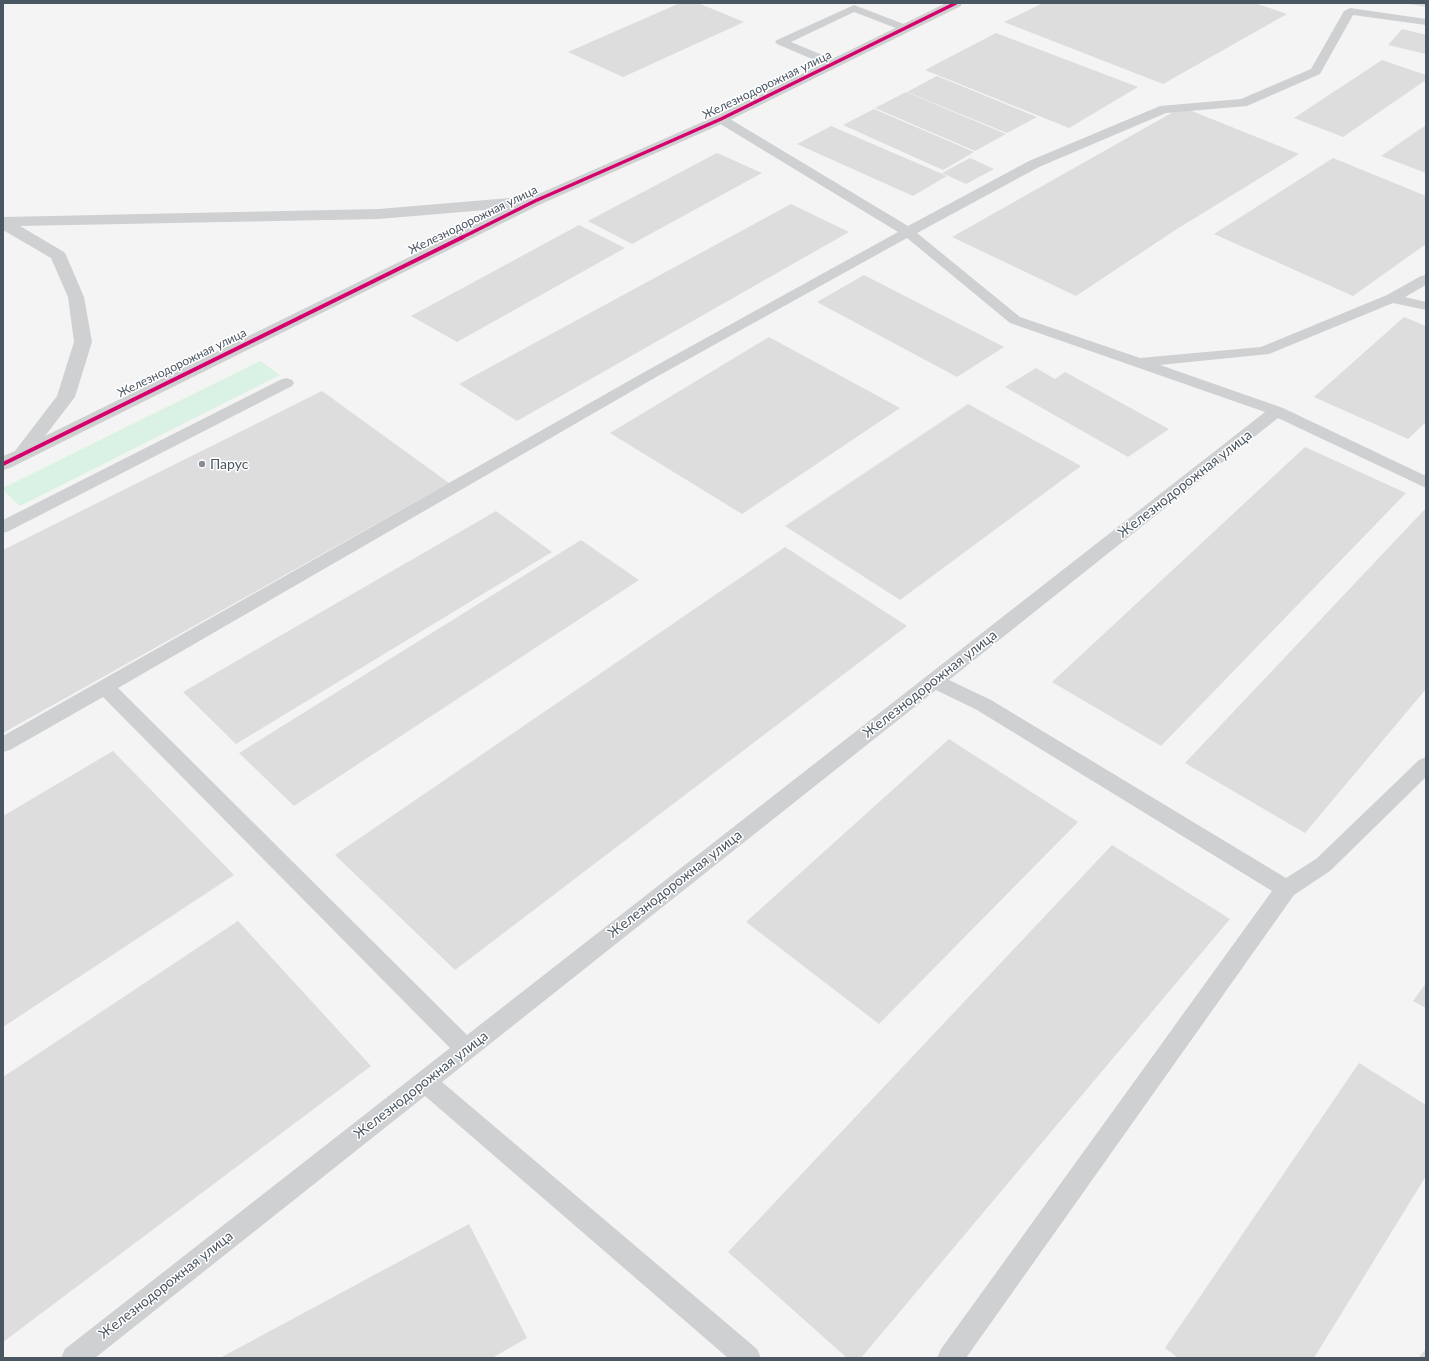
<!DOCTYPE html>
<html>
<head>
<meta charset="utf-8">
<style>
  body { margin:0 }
  #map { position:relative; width:1429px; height:1361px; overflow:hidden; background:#f4f4f4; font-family:Lato,sans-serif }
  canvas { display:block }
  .frame { position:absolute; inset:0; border:4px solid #4a5661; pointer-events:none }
</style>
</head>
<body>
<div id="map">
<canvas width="1429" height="1361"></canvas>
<div class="frame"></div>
</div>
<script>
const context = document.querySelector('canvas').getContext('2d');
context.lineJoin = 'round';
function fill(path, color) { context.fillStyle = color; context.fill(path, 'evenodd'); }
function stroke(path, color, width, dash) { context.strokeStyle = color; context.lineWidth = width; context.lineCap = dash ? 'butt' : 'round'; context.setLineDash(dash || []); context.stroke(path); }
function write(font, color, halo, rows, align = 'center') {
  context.font = font + ' Lato,sans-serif'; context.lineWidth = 3; context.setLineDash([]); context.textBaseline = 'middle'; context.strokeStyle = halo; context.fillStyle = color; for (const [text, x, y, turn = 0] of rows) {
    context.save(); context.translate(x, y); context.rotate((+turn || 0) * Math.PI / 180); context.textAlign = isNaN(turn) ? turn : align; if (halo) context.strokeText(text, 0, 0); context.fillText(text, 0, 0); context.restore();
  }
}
fill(new Path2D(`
  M260,361L280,375L20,506L3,490V488Z`), '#d9f2e3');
fill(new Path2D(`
  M680,3H698L744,22L623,77L568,52Z
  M1043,3H1255L1287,14L1163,84L1004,22Z
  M1410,3H1426V7L1410,4Z
  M1402,29L1426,35V54L1388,45Z
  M996,33L1138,87L1069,128L925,70Z
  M1382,60L1426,75V80L1343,137L1294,118Z
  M937,76L1037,117L1007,133L907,92Z
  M906,92L1006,134L975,151L875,108Z
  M1182,107L1299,154L1177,229L1076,296L952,237Z
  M874,109L974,152L943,170L843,125Z
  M1426,125V173L1381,156Z
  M831,126L947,176L913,196L797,144Z
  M717,153L762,173L632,244L588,221Z
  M970,158L994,169L966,184L942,173Z
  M1333,158L1426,196V244L1353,296L1214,234Z
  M791,204L849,232L517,421L459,384Z
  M579,225L625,248L457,342L411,316Z
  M864,275L1004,347L957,377L817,302Z
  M1404,317L1426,326V422L1408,439L1314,397Z
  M769,337L900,408L742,514L610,433Z
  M1036,368L1055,379L1065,372L1169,429L1128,457L1005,387Z
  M322,391L449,483L3,733V550Z
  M968,404L1081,466L900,600L785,526Z
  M1305,447L1406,493L1161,746L1052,682Z
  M1426,508V689L1305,833L1185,763Z
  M496,511L552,552L236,744L183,692Z
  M581,540L639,580L294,806L239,753Z
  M785,547L907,626L455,970L335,855Z
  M949,739L1078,822L879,1024L746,922Z
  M113,751L234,875L3,1027V816Z
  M1112,845L1230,919L861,1358H847L728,1252Z
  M238,921L371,1066L3,1342V1077Z
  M1426,983V1008L1413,1001Z
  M1359,1063L1426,1105V1176L1314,1358H1178L1165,1348Z
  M469,1224L527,1338L492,1358H220Z
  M1426,1349V1358H1418Z`), '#ddddde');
fill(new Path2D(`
  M854,5L909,26L911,28L909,30H901L854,12L791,42L837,61L839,64L837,67L833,68L777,44L775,42L777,40Z
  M1350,8L1426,19V25L1353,15L1320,74L1247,106L1166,113L1039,167L917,233L1020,317L1140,358L1261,347L1387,295L1421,276L1426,275V285L1405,297L1426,302V310L1393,303L1269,354L1160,365L1283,408L1426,476V488L1278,418L949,680L991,700L1286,878L1316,859L1419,760L1426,757V777L1330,871L1294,895L966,1358H937L941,1349L1272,891L977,710L936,690L442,1082L757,1349L761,1358H728L425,1096L95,1358H61L65,1349L450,1048L103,697L10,750L3,752V736L648,370L898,232L717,122L715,119L717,116H725L908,226L1029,161L1160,106L1241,99L1311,69L1344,11ZM907,238L1010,323L1265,412L467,1035L118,688L658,376Z
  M286,378L292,380L294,383L292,386L9,531L3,533V520L280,380Z`), '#ced0d2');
fill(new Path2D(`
  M946,3H962L961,6L726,122L541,204L10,468L3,470V456L15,451L57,396L74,342L68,297L51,258L3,230V217L379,209L521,197L527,199L716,116ZM509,208L45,436L75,397L92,342L84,297L66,255L64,252L20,226L379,219Z`), '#ced0d2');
stroke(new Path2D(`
  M461,238L535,201L721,119L956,3`), '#d6006c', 3.5);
stroke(new Path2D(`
  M3,464L463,237`), '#d6006c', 4);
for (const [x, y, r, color] of [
  [202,464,4,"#868d94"]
]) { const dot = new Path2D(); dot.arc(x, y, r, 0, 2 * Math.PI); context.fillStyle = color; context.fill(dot); stroke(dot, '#fff', 1.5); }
write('12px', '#4a5661', '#fff', [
  ["Железнодорожная улица",767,85,-26],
  ["Железнодорожная улица",473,220,-26],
  ["Железнодорожная улица",182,363,-26]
]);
write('14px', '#4a5661', '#fff', [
  ["Парус",210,464]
], 'left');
write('14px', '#4a5661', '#fff', [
  ["Железнодорожная улица",1185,484,-38],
  ["Железнодорожная улица",930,684,-38],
  ["Железнодорожная улица",675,884,-38],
  ["Железнодорожная улица",421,1085,-38],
  ["Железнодорожная улица",166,1285,-38]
]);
</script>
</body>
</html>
